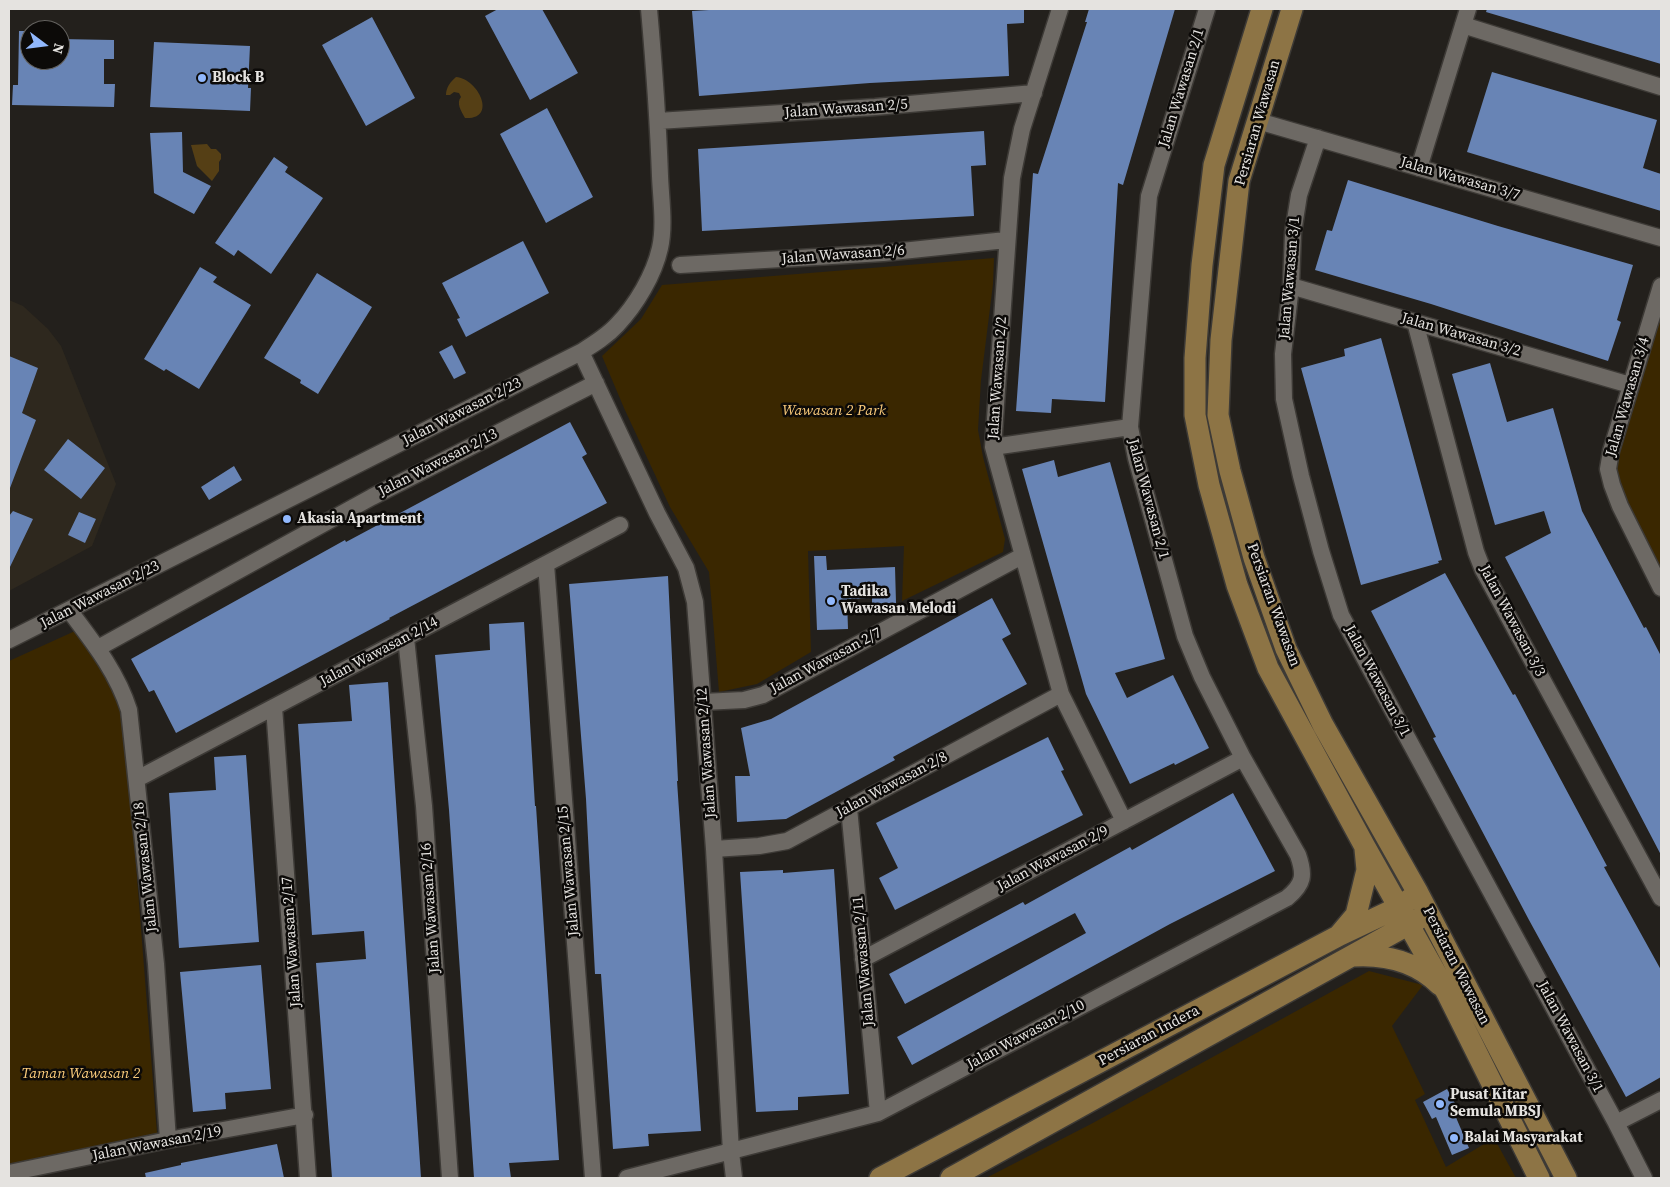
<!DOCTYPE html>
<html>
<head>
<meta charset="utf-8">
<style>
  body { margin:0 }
  #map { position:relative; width:1670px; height:1187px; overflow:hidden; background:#23201c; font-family:"Source Serif 4",serif }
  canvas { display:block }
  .frame { position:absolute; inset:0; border:10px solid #e5e3e0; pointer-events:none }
  .north { position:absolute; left:20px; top:20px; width:50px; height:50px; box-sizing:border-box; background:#0c0a08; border:1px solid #63615e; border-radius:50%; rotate:105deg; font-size:14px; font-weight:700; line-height:20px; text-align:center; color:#e5e3e0 }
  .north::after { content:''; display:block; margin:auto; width:18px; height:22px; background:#91b8fd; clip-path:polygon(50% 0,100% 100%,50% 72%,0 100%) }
</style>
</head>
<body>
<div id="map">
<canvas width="1670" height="1187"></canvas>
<div class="frame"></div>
<div class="north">N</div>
</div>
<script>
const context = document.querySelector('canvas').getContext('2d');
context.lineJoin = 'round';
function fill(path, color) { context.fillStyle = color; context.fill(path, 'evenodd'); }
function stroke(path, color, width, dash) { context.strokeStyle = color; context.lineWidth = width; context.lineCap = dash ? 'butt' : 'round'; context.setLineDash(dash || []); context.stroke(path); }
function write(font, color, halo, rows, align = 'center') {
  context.font = font + ' "Source Serif 4",serif'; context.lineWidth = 5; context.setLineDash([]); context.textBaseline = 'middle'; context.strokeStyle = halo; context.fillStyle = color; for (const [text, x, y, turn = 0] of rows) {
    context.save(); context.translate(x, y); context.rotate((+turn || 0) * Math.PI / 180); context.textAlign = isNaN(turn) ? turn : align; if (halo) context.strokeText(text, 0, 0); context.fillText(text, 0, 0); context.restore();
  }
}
fill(new Path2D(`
  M9,300L23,306L48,329L61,346L116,484L92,546L9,591Z`), '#2e281e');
fill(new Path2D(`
  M994,258L993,284L981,380L978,430L983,457L1005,539L1003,552L902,601L904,546L808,551L811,652L757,684L719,692L709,572L670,507L624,408L602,356L641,319L662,285Z
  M1661,287V588L1620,506L1611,451Z
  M75,631L109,674L124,711L157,1133L9,1164V661Z
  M1369,971L1423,985L1392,1026L1425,1094L1415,1100L1446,1167L1494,1138L1516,1178H986L1091,1124Z`), '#3a2700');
fill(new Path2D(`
  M456,77C479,79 498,120 465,118C461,111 456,103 461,97L459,93L454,92L450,95H446C446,88 450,82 456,77Z
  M207,144L211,149H216L221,154V159L219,162V171L212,181L197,166L191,145Z`), '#553f15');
fill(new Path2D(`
  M498,9H542L578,73L530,100L485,16Z
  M726,9H1024V23L1007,24L1009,76L870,83L699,96L692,11Z
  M1089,9H1175L1123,185L1118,183L1105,402L1052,399L1051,413L1016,411L1033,173L1038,174L1087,22H1085Z
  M1487,9H1661V64L1486,12Z
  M372,17L415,98L366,126L322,45Z
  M19,31H30V60H60V39L114,40V59H104V84H115L114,107L12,105L13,85H18Z
  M154,42L250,46L248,88H251L250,111L150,107Z
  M1492,72L1657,120L1643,168L1661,174V211L1467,152Z
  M547,108L593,197L546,223L500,134Z
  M984,131L986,165L971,166L974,216L702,231L698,149Z
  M182,132L183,172L211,186L194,214L154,193L150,133Z
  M274,157L288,167L285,172L323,198L271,274L238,250L234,256L215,243Z
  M1348,180L1498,226L1633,265L1617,320L1621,322L1608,361L1431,304L1315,270L1327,230L1332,231Z
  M523,241L549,293L466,337L457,319L460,318L442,283Z
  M200,267L217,277L213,282L251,305L199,389L166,369L164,371L144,359Z
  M317,273L372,307L318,394L300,383L301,380L264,358Z
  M1381,338L1442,560L1438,561L1439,563L1361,585L1301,368L1345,356L1344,349Z
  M452,345L466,373L454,379L439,352Z
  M9,356L38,368L22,413L36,420L10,488Z
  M1490,363L1507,422L1553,408L1582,511L1644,628L1646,627L1661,656V855L1505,557L1551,533L1544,511L1495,525L1452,374Z
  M570,422L587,454L582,457L607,503L389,618L390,619L176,733L154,690L149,692L131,659L345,540L346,542Z
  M68,439L105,468L81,499L44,470Z
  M1054,460L1058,477L1110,462L1165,659L1115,673L1127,698L1173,675L1209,748L1175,765L1174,763L1130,784L1086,694L1022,469Z
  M234,466L242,480L209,500L201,487Z
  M13,511L33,519L9,569V516Z
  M79,512L96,519L85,543L68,535Z
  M814,556H826L827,570L895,567L896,603L872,604V598L847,599L848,629L817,630Z
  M1445,573L1513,695L1515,694L1607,866L1604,867L1661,970V1077L1626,1097L1529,920L1433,738L1436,737L1371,611Z
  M668,576L678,781H677L701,1131L648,1134L649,1146L613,1149L601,974H595L586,799L569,584Z
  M992,598L1011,634L1002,639L1027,684L893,757L895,760L786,819L737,822L735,776H750L741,728L771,719Z
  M524,622L535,806H536L559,1160L509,1163L511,1178H474L449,810L435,655L490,650L489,624Z
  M388,682L421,1178H332L316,963L366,959L364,931L312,935L298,724L352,721L349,685Z
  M1048,737L1064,770L1061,771L1083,815L895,910L879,878L898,868L876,823Z
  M246,755L259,942L179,948L169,793L216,790L214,757Z
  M1233,793L1275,871L1170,924L912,1065L897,1037L1086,933L1075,913L905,1004L889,974L1023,902L1025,905L1130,847L1132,850Z
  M834,869L849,1094L798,1097V1110L756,1112L740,872L783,870V873Z
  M261,965L271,1089L225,1093L226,1109L193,1112L180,972Z
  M1447,1089L1456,1105L1452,1108L1469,1148L1452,1155L1436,1117L1432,1119L1423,1102Z
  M277,1144L284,1178H146L145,1173L181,1165V1163Z`), '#6884b5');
const minor = new Path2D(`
  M1060,9L1022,129L1012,178L993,447L1061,694L1124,821
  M1463,25L1661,87
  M658,121L875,107L1034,93
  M1258,121L1661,238
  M1318,138L1299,195L1293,233L1291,286L1283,354L1284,399L1301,476L1321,551L1341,615L1616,1123L1644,1178
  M1419,168L1468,9
  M680,265L883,253L1006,240
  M1291,286L1630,385
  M1661,286L1611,451L1608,469L1612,485L1620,506L1661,588
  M1415,322L1476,552L1483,570L1661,898
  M581,352L657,513L686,568L695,602L714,849L731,1152L734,1178
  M993,447L1130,427
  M546,564L593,1178
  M69,610C93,642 117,672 129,710L156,964L168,1140
  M406,638L424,806L450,1178
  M9,640L581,352C594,344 607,336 617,325C636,305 654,275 660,248C665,225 661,200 660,176C658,120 654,65 649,9
  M98,648L372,497L596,383
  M703,702L744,700L763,695L1022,556
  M274,707L308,1178
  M137,779L620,525
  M849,808L878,1113
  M714,849L759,846L787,841L1061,694
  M863,959L1243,758
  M1616,1123L1661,1100
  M9,1173L168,1140L305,1115
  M627,1178L878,1113L1287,898C1304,884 1305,875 1298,855L1243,758L1202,677L1185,636L1136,458L1130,427L1149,196L1207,9`);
const major = new Path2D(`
  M1262,9L1214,165L1202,265L1195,358V415L1209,485L1237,585L1268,668L1364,845L1447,993L1539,1178
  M1292,9L1239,181L1221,340L1218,415L1230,471L1254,558L1286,649L1323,725L1418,893L1566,1178
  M1340,934L1356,915L1367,870L1365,849
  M1353,956C1385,954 1417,962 1440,985
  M880,1178L1340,935L1399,907L1410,899
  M951,1178L1420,918`);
stroke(minor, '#3d3a36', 19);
stroke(major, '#3d3a36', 24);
stroke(minor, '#6d6964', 16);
stroke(major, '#8d7445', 21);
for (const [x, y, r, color] of [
  [202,78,5,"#91b8fd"],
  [287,519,5,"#91b8fd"],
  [831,601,5,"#91b8fd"],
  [1440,1104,5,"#91b8fd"],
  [1454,1138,5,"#91b8fd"]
]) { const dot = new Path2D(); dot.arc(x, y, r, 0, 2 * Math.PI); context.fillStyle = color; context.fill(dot); stroke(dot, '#0c0a08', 2); }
write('bold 15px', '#e5e3e0', '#0c0a08', [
  ["Block B",212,78],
  ["Akasia Apartment",297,519],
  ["Tadika",841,592],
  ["Wawasan Melodi",841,609],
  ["Pusat Kitar",1450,1095],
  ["Semula MBSJ",1450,1112],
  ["Balai Masyarakat",1464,1138]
], 'left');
write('15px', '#e5e3e0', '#0c0a08', [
  ["Jalan Wawasan 2/1",1182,88,-73],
  ["Jalan Wawasan 2/5",846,109,-4],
  ["Persiaran Wawasan",1258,123,-74],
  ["Jalan Wawasan 3/7",1460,179,16],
  ["Jalan Wawasan 2/6",843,255,-4],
  ["Jalan Wawasan 3/1",1290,278,-85],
  ["Jalan Wawasan 3/2",1461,335,16],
  ["Jalan Wawasan 2/2",998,378,-86],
  ["Jalan Wawasan 3/4",1628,397,-74],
  ["Jalan Wawasan 2/23",462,412,-27],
  ["Jalan Wawasan 2/13",438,463,-27],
  ["Jalan Wawasan 2/1",1148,499,75],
  ["Jalan Wawasan 2/23",100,595,-27],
  ["Persiaran Wawasan",1273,605,70],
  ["Jalan Wawasan 3/3",1512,621,62],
  ["Jalan Wawasan 2/14",379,652,-28],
  ["Jalan Wawasan 2/7",826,661,-28],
  ["Jalan Wawasan 3/1",1377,681,62],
  ["Jalan Wawasan 2/12",707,753,-94],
  ["Jalan Wawasan 2/8",892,785,-28],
  ["Jalan Wawasan 2/9",1053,859,-28],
  ["Jalan Wawasan 2/18",146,867,-96],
  ["Jalan Wawasan 2/15",569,871,-95],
  ["Jalan Wawasan 2/16",431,908,-94],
  ["Jalan Wawasan 2/17",292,942,-94],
  ["Jalan Wawasan 2/11",864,961,-95],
  ["Persiaran Wawasan",1456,966,63],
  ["Jalan Wawasan 2/10",1026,1035,-28],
  ["Persiaran Indera",1149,1036,-28],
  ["Jalan Wawasan 3/1",1570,1037,62],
  ["Jalan Wawasan 2/19",157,1144,-11]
]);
write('italic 15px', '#facb7b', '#0c0a08', [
  ["Wawasan 2 Park",834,411],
  ["Taman Wawasan 2",81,1074]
]);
</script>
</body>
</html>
